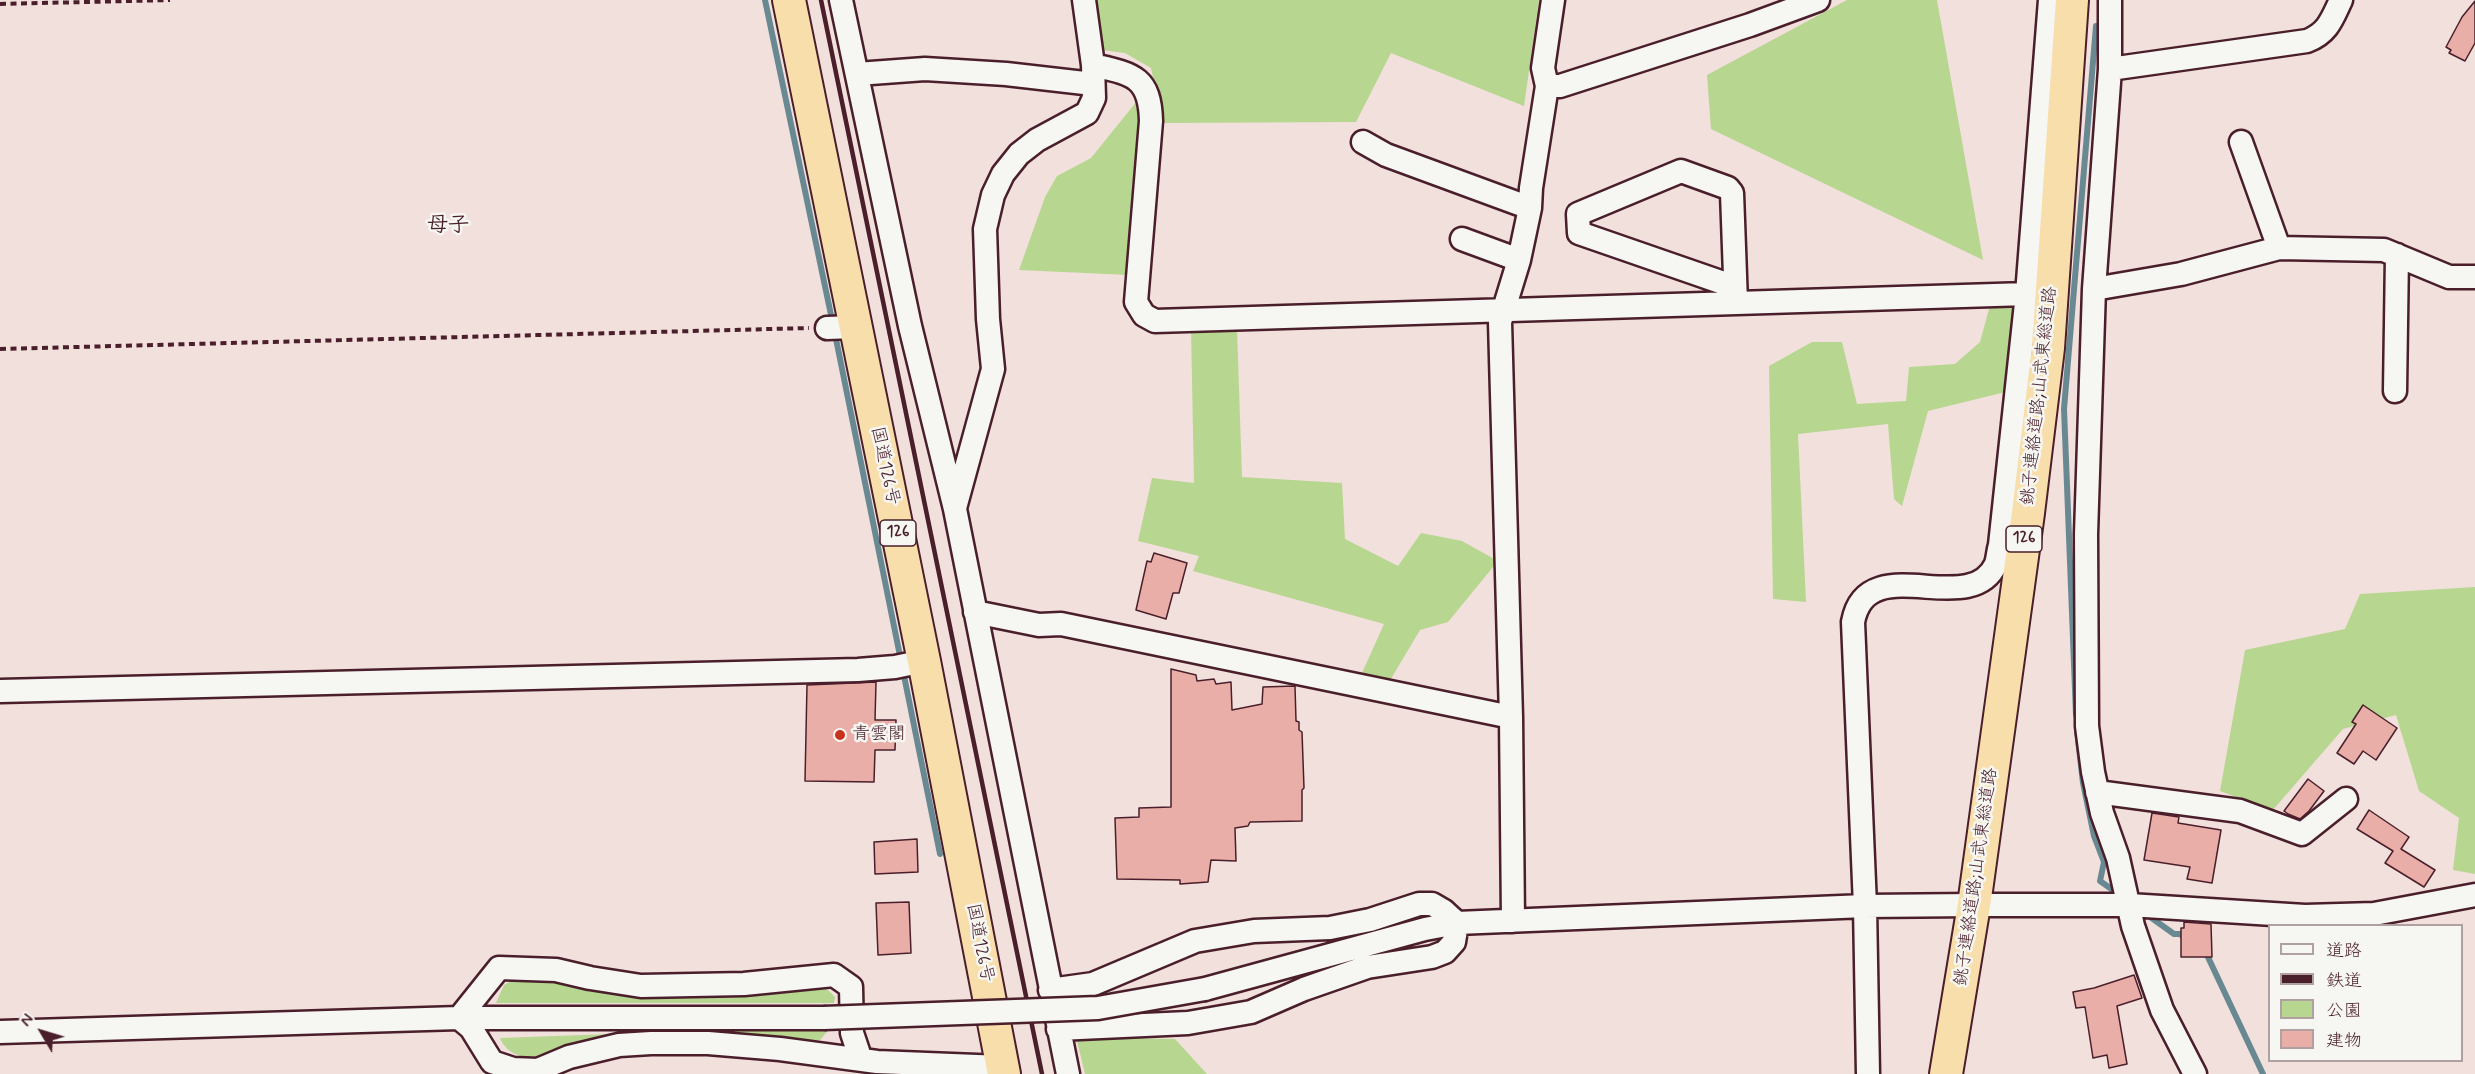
<!DOCTYPE html>
<html>
<head>
<meta charset="utf-8">
<style>
  body { margin:0 }
  #map { position:relative; width:2475px; height:1074px; overflow:hidden; background:#f2e0dc; font-family:Mynerve,"Klee One",sans-serif }
  canvas { display:block }
  .legend { position:absolute; left:2268px; top:924px; width:195px; height:138px; box-sizing:border-box; background:#f6f6f2; border:2px solid #b1a0a2; margin:0; padding:8px 10px; list-style:none; font-size:18px; color:#4a1f2b }
  .legend li { display:flex; align-items:center; gap:12px; height:30px }
  .legend b { width:30px; border:2px solid #b1a0a2 }
  .north { position:absolute; left:12px; top:1002px; width:60px; height:60px; -webkit-text-stroke:4px #f6f6f2; paint-order:stroke; rotate:308deg; font-size:16px; font-weight:700; line-height:24px; text-align:center; color:#4a1f2b }
  .north::after { content:''; display:block; margin:auto; width:21px; height:27px; background:#4a1f2b; clip-path:polygon(50% 0,100% 100%,50% 72%,0 100%) }
</style>
</head>
<body>
<div id="map">
<canvas width="2475" height="1074"></canvas>
<ul class="legend">
<li><b style="height:8px;background:#f6f6f2"></b>道路</li>
<li><b style="height:8px;background:#4a1f2b"></b>鉄道</li>
<li><b style="height:16px;background:#b7d68f"></b>公園</li>
<li><b style="height:16px;background:#e9aea7"></b>建物</li>
</ul>
<div class="north">N</div>
</div>
<script>
const context = document.querySelector('canvas').getContext('2d');
context.lineJoin = 'round';
function fill(path, color) { context.fillStyle = color; context.fill(path, 'evenodd'); }
function stroke(path, color, width, dash) { context.strokeStyle = color; context.lineWidth = width; context.lineCap = dash ? 'butt' : 'round'; context.setLineDash(dash || []); context.stroke(path); }
function write(font, color, halo, rows, align = 'center') {
  context.font = font + ' Mynerve,"Klee One",sans-serif'; context.lineWidth = 5; context.setLineDash([]); context.textBaseline = 'middle'; context.strokeStyle = halo; context.fillStyle = color; for (const [text, x, y, turn = 0] of rows) {
    context.save(); context.translate(x, y); context.rotate((+turn || 0) * Math.PI / 180); context.textAlign = isNaN(turn) ? turn : align; if (halo) context.strokeText(text, 0, 0); context.fillText(text, 0, 0); context.restore();
  }
}
fill(new Path2D(`
  M1096,0H1539L1524,106L1391,53L1356,122L1163,123L1151,68L1125,53L1102,50Z
  M1847,0H1937L1983,260L1711,129L1707,75Z
  M1137,101L1145,117L1129,275L1019,270L1045,197L1057,176L1091,158Z
  M1992,298L2044,300L2034,385L1928,411L1902,506L1894,499L1888,424L1798,434L1806,602L1773,599L1769,366L1812,342H1842L1857,404L1906,401L1909,367L1955,364L1980,342Z
  M1191,328L1237,329L1242,477L1342,483L1345,539L1398,566L1421,533L1462,541L1498,561L1448,622L1420,630L1389,682L1362,673L1384,624L1193,571L1199,556L1138,541L1152,478L1194,483Z
  M2475,587V874L2453,870L2459,818L2419,791L2396,715L2343,729L2272,811L2220,791L2245,650L2345,629L2360,594Z
  M517,978L818,984L829,991L835,997L834,1003H496L504,985Z
  M832,1026L820,1040L762,1042L539,1059C522,1057 507,1055 500,1038Z
  M1076,1037L1175,1039L1207,1074H1085Z`), '#b7d68f');
stroke(new Path2D(`
  M765,0L835,334L940,854
  M2076,715L2064,409L2096,26
  M2077,731L2083,783L2094,836L2104,862L2100,881L2120,895
  M2146,914L2174,934H2180L2187,940
  M2202,951L2207,955L2263,1074`), '#698992', 6);
const building = new Path2D(`
  M2475,1V43L2465,61L2449,53L2451,50L2446,47L2462,17Z
  M1154,553L1187,563L1179,593H1173L1166,619L1136,610L1147,561L1151,562Z
  M1171,669L1196,675L1197,681L1214,679L1216,684L1231,682L1232,710L1262,704L1263,687L1295,686L1296,721L1299,722V730L1302,732L1304,788L1302,790V821L1250,822L1248,826L1235,828L1236,861L1211,860L1208,882L1180,884V880L1117,879L1115,818L1139,817V808L1171,807Z
  M876,682L875,720H896L895,750H875L874,782L805,781L807,685Z
  M2363,705L2397,728L2376,760L2363,751L2354,764L2337,753L2356,724L2352,722Z
  M2308,779L2324,791L2309,811L2300,819L2288,814L2284,811Z
  M2369,810L2409,837L2401,849L2435,870L2424,887L2385,863L2393,851L2357,829Z
  M2152,813L2179,817L2178,823L2221,830L2212,883L2187,879L2190,867L2144,860Z
  M917,839L918,872L875,874L874,842Z
  M909,902L911,953L878,955L876,903Z
  M2184,922L2211,924L2212,957H2181V928H2184Z
  M2134,975L2142,998L2117,1006L2127,1064L2109,1068L2107,1055L2093,1058L2085,1007L2076,1008L2073,992L2094,988Z`);
fill(building, '#e9aea7');
stroke(building, '#4a1f2b', 1.5);
const minor = new Path2D(`
  M841,0L910,326L955,509L1068,1074
  M2110,0V69L2094,289L2086,534L2087,726L2093,772L2102,813L2118,858L2133,926L2162,1010L2195,1074
  M1093,65C1132,74 1150,76 1151,121L1136,302L1144,315L1155,321L2027,294
  M2110,69L2307,41C2328,33 2332,19 2341,0
  M857,74L925,69L1006,74L1093,84
  M1547,86H1560L1750,25L1818,0
  M1363,142L1386,155L1530,208
  M2241,142L2279,248
  M1462,239L1519,260
  M1735,287L1579,233L1578,214L1681,171L1728,188L1732,193L1736,303
  M2094,289L2181,274L2279,248L2384,250L2449,277H2475
  M827,328L854,327
  M2395,391L2397,255
  M955,508L993,369L988,319L985,229L993,195L1003,174L1019,154L1037,140L1087,113L1094,98L1093,65L1084,0
  M975,612L1039,625L1061,624L1511,717
  M0,691L858,670L895,667L924,661
  M2097,792L2240,811L2302,834L2346,799
  M1513,921L1511,717L1500,322L1519,260L1530,208L1531,188L1547,86L1543,68L1553,0
  M1205,989L1425,929L1457,923L1865,906L1974,905H2129L2305,916L2374,914L2475,895
  M1050,990L1093,984L1195,941L1254,931L1330,928L1370,920L1419,904H1432L1444,911L1457,923L1454,942L1445,952L1432,957L1367,967L1304,989L1251,1012L1188,1023L1058,1029
  M0,1032L459,1018H824
  M861,1060L852,1033L851,987L834,975L744,984L641,986L590,978L556,970L499,968L459,1018L471,1028L492,1062L513,1069L538,1070L569,1057L619,1045L651,1043H708L780,1049L877,1062L1002,1067
  M1868,1074L1865,906L1853,622C1867,547 1970,621 1996,564C1998,558 1998,551 2000,545L2027,294L2050,0`);
const highway = new Path2D(`
  M789,0L924,661L1004,1074
  M1946,1074L1974,905L2028,513L2048,348L2072,0`);
stroke(minor, '#4a1f2b', 27);
stroke(highway, '#4a1f2b', 36);
stroke(new Path2D(`
  M0,4L170,0
  M0,349L809,328`), '#4a1f2b', 4, [6, 4.5]);
stroke(minor, '#f6f6f2', 22);
stroke(highway, '#f8deab', 32);
stroke(new Path2D(`
  M821,0L1042,1074`), '#4a1f2b', 4.5);
const minorBridge = new Path2D(`
  M824,1018L1098,1008L1205,989`);
stroke(minorBridge, '#4a1f2b', 27, []);
stroke(minorBridge, '#f6f6f2', 22);
for (const [x, y, r, color] of [
  [840,735,6,"#c8321e"]
]) { const dot = new Path2D(); dot.arc(x, y, r, 0, 2 * Math.PI); context.fillStyle = color; context.fill(dot); stroke(dot, '#f6f6f2', 2); }
for (const [x, y, w] of [
  [898,533,36],
  [2024,539,36]
]) { const box = new Path2D(); box.roundRect(x - w / 2, y - 13, w, 26, 4.5); context.fillStyle = '#f6f6f2'; context.fill(box); stroke(box, '#4a1f2b', 1.5); }
write('bold 16px', '#4a1f2b', null, [
  ["126",898,533],
  ["126",2024,539]
]);
write('18px', '#4a1f2b', '#f6f6f2', [
  ["銚子連絡道路;山武東総道路",2040,396,-84],
  ["国道126号",884,466,78],
  ["銚子連絡道路;山武東総道路",1977,877,-82],
  ["国道126号",979,943,79]
]);
write('18px', '#4a1f2b', '#f6f6f2', [
  ["青雲閣",852,735]
], 'left');
write('bold 21px', '#4a1f2b', '#f6f6f2', [
  ["母子",448,227]
]);
</script>
</body>
</html>
